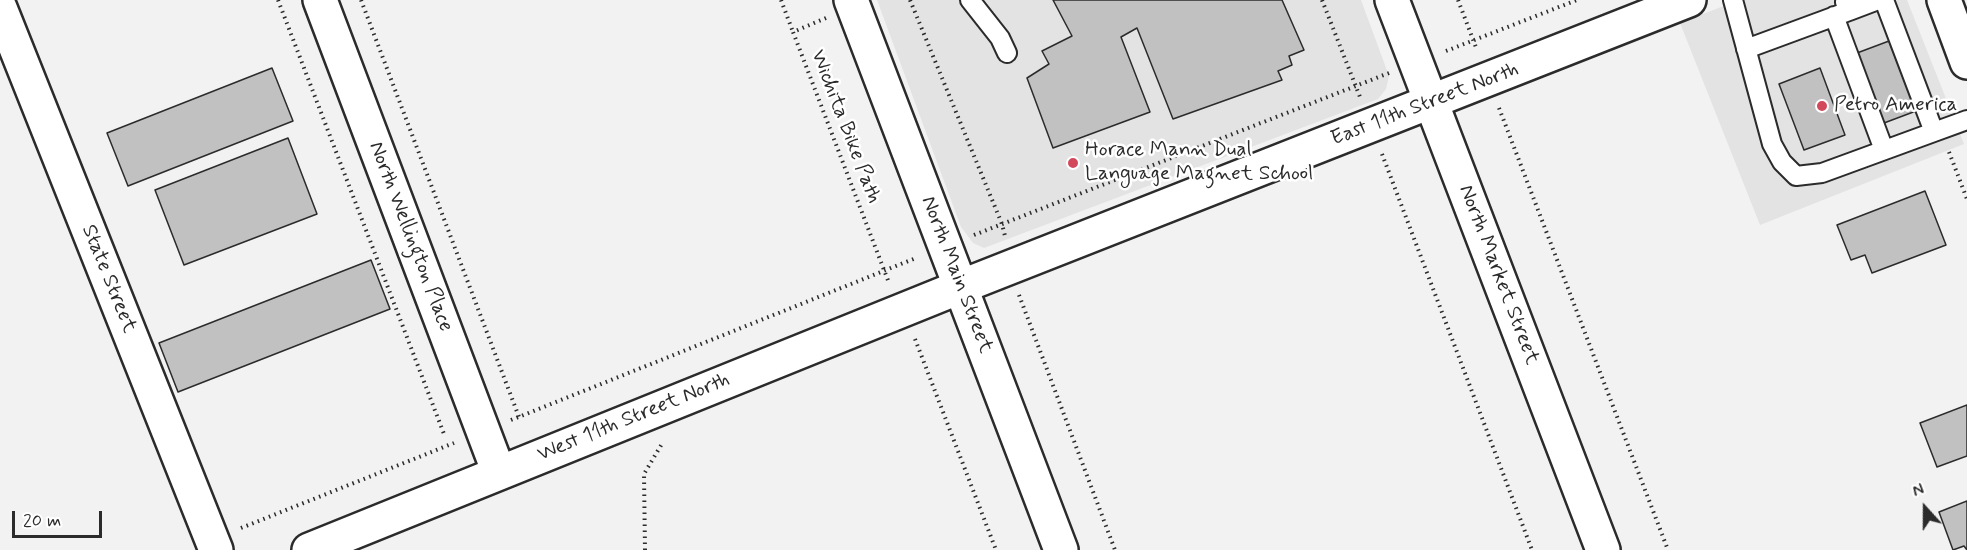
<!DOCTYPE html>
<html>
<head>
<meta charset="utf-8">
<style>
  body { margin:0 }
  #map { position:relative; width:1967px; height:550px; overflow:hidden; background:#f2f2f2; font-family:Mynerve,sans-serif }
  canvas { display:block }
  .north { position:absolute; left:1895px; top:478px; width:60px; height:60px; -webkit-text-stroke:4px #fff; paint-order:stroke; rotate:339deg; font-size:16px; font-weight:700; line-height:24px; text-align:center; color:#2b2b2b }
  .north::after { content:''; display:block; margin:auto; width:21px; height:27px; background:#2b2b2b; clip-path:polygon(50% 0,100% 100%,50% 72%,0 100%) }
  .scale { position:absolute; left:12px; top:511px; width:90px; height:27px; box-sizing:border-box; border:3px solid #2b2b2b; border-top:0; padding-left:8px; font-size:18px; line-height:21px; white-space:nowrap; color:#2b2b2b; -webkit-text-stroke:4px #fff; paint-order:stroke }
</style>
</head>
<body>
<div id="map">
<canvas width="1967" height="550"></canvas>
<div class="north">N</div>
<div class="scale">20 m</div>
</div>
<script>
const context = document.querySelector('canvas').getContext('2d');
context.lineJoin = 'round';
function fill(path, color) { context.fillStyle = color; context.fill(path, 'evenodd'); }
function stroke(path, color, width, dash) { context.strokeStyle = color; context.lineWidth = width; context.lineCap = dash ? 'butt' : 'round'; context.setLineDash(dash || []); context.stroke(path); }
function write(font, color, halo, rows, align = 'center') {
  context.font = font + ' Mynerve,sans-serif'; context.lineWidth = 5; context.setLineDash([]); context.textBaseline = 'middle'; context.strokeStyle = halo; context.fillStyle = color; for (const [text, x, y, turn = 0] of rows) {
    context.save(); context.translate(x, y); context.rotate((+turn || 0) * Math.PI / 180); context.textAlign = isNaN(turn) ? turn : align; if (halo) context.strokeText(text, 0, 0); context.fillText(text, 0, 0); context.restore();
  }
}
fill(new Path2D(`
  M877,0H1361L1389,76L1386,89L1378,99L984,248L973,243L961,227Z
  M1739,0H1907L1964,144L1760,225L1680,23Z`), '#e3e3e3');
const building = new Path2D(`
  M1053,0H1282L1304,50L1289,56L1292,65L1278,71L1282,80L1173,119L1137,28L1121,37L1150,112L1053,148L1027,78L1049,64L1042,51L1072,36Z
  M1889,41L1916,111L1884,123L1857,53Z
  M272,68L293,121L128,186L107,133Z
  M1820,68L1845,135L1804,150L1779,84Z
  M288,138L317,214L184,265L155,190Z
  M1925,191L1946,245L1872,273L1865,255L1851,260L1837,225Z
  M371,260L390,309L178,392L159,343Z
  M1967,405V456L1937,467L1920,423Z
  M1967,501V550L1964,546L1953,550L1939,512Z`);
fill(building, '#c1c1c1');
stroke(building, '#2b2b2b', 1.5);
const lane = new Path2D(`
  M970,0L1000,38L1007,53
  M1733,0L1772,144L1782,162L1796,176L1822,173L1934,132
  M1884,0L1934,132L1967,120
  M1845,2L1849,11L1878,0
  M1834,16L1884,150
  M1746,49L1849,11`);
const street = new Path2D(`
  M320,0L499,473
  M0,8L216,550
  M309,550L960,287L1689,0`);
const secondary = new Path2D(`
  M851,0L1061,550
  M1392,0L1603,550`);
const primary = new Path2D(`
  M1944,0L1967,62`);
stroke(lane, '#2b2b2b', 22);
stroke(street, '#2b2b2b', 38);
stroke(secondary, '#2b2b2b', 38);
stroke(primary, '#2b2b2b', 38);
stroke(new Path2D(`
  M278,0L444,434
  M361,0L519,417
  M781,0L793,32
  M910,0L1002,224L1005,236
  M1322,0L1360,97
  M1458,0L1477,50
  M826,18L793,32L889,283
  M1446,51L1577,0
  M1499,108L1668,550
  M1949,152L1967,199
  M1382,154L1532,550
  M974,235L1389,73
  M1019,295L1115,550
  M915,339L996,550
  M511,420L916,258
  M241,528L454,443
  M645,550L644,474L663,442`), '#2b2b2b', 4, [1.5, 4.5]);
stroke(lane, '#fff', 18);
stroke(street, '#fff', 33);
stroke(secondary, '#fff', 33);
stroke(primary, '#fff', 33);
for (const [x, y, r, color] of [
  [1822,106,6,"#d1495b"],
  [1073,163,6,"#d1495b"]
]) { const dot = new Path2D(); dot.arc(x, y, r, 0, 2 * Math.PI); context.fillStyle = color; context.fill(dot); stroke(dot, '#fff', 2); }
write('21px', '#2b2b2b', '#fff', [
  ["East 11th Street North",1425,105,-21],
  ["Wichita Bike Path",845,127,69],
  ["North Wellington Place",410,237,69],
  ["North Main Street",956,275,69],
  ["North Market Street",1498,275,69],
  ["State Street",108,279,68],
  ["West 11th Street North",634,418,-22]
]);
write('21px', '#2b2b2b', '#fff', [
  ["Petro America",1834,106],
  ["Horace Mann Dual",1085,151],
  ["Language Magnet School",1085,175]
], 'left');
</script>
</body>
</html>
